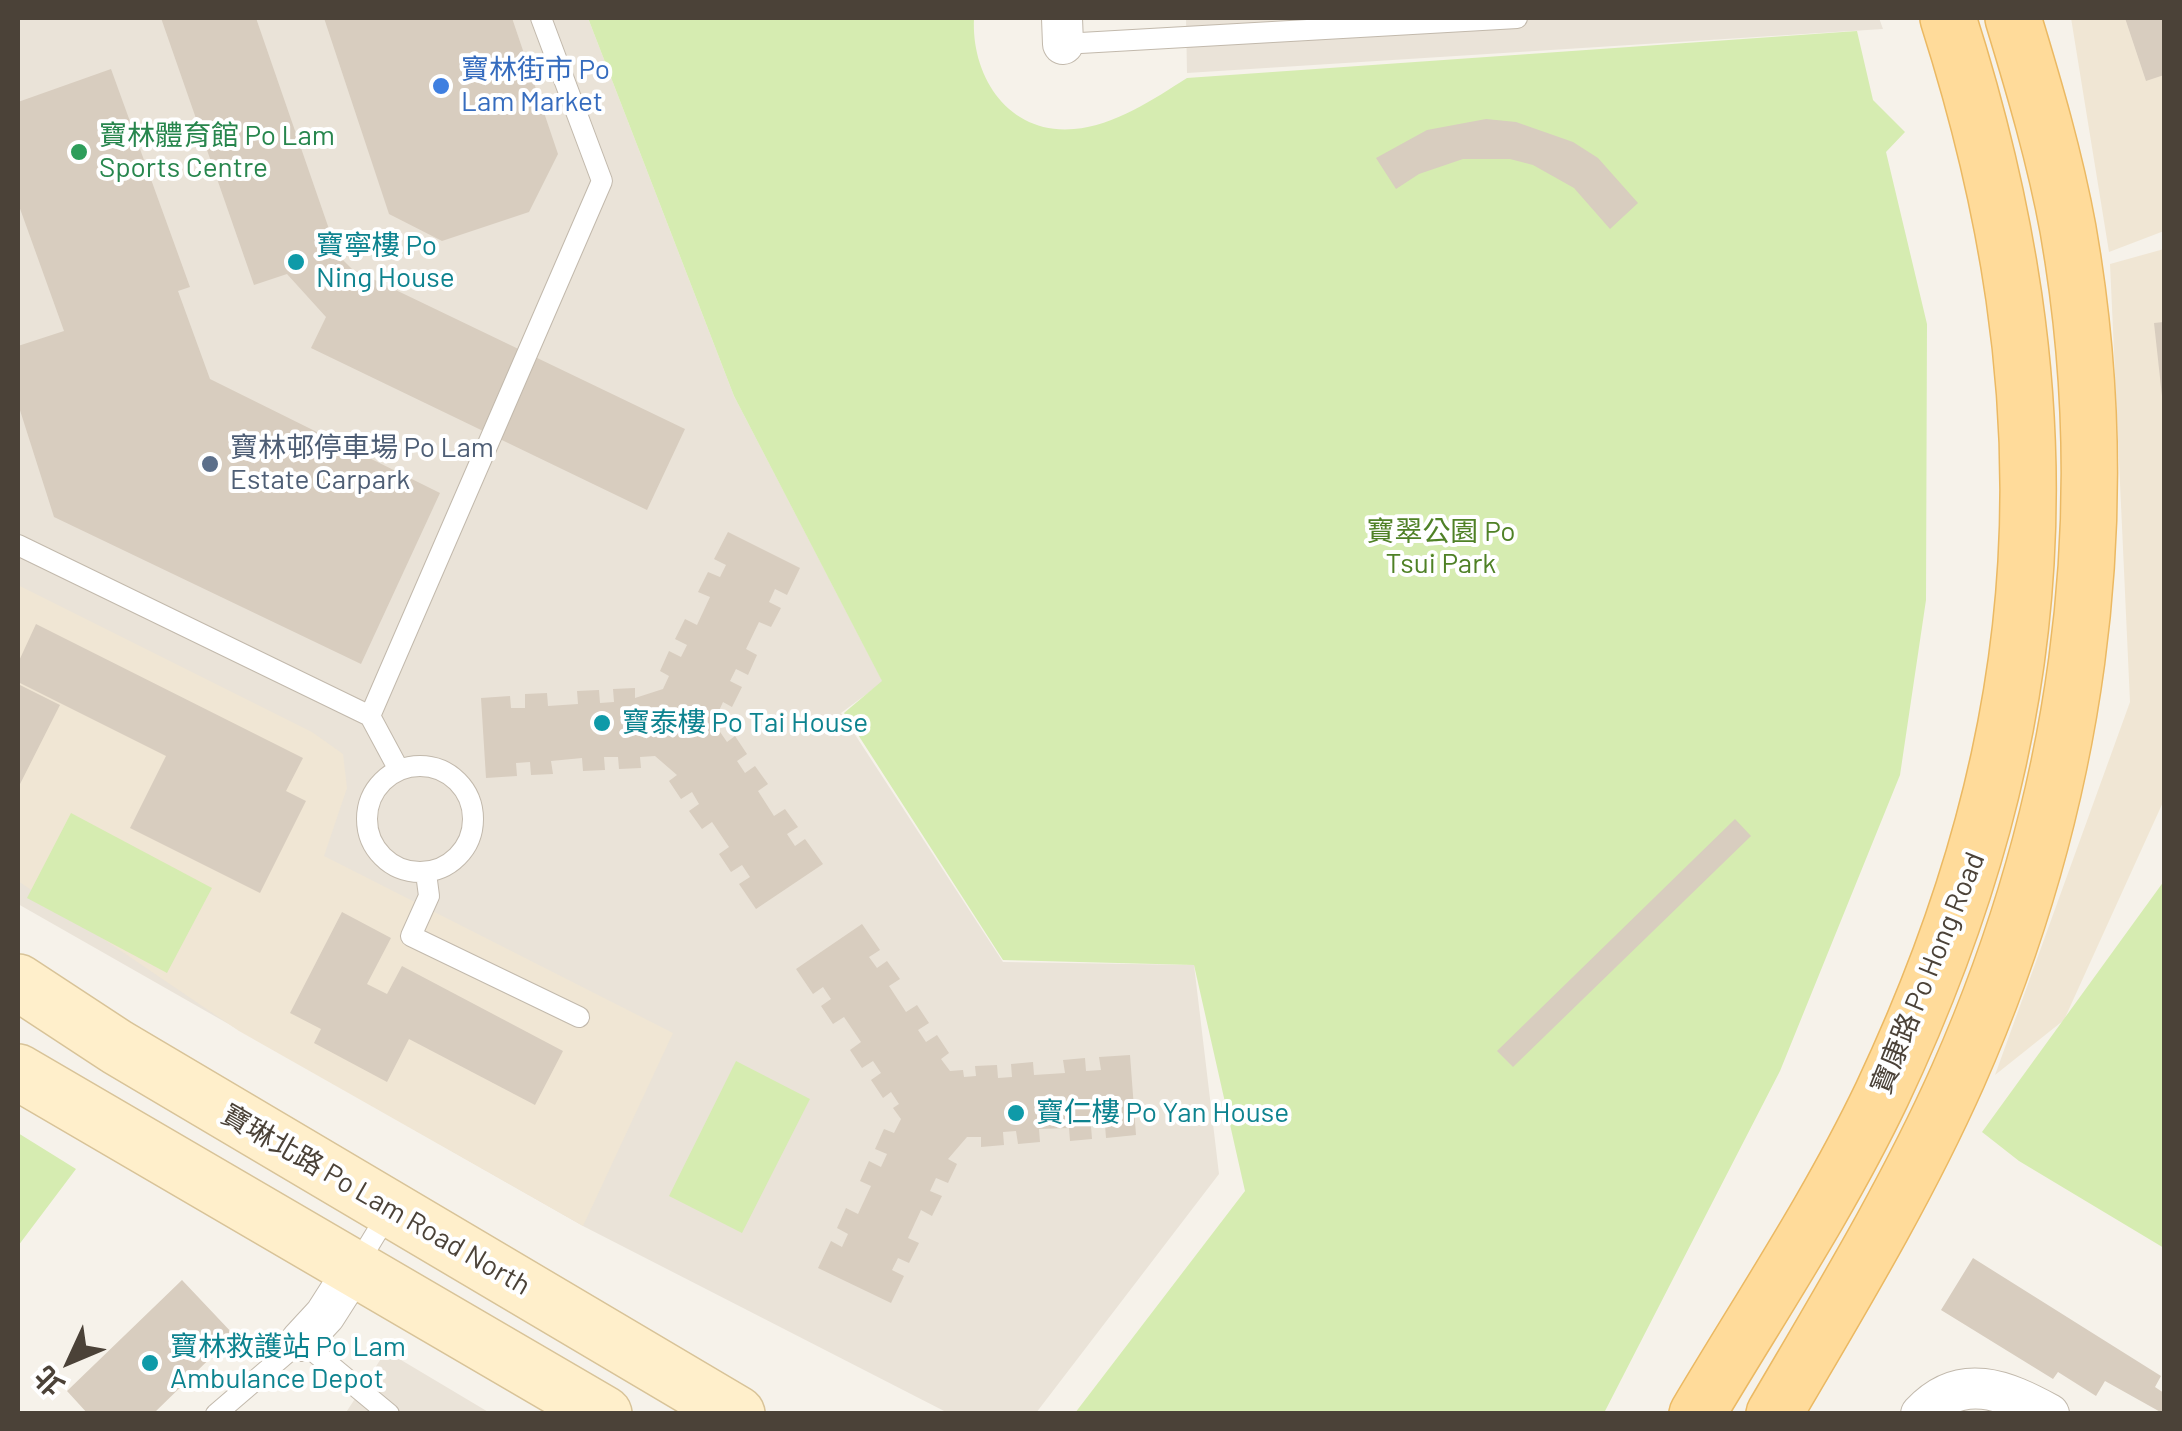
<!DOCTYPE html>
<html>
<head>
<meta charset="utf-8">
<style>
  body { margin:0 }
  #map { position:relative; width:2182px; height:1431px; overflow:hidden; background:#f6f2ea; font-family:Barlow,"Noto Sans TC",sans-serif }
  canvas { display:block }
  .frame { position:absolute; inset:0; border:20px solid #4b4238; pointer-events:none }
  .north { position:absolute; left:20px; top:1311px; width:100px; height:100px; -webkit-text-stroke:8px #fff; paint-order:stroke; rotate:226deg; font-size:28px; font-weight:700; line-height:40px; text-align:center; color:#4b4238 }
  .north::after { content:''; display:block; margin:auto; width:35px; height:45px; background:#4b4238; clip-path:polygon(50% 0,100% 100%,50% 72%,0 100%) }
</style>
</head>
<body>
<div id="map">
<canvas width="2182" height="1431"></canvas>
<div class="frame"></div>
<div class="north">北</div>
</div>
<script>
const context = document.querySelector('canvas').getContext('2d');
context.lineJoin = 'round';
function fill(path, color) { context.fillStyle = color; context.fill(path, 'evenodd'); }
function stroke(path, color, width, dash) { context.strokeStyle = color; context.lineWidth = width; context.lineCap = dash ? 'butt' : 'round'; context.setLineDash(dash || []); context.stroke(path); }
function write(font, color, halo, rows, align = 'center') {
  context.font = font + ' Barlow,"Noto Sans TC",sans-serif'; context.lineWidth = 8; context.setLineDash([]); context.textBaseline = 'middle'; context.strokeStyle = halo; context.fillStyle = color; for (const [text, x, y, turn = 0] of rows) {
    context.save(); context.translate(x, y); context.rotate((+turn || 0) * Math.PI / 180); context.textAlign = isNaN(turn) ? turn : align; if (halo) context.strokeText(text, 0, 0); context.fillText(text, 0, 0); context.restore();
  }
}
fill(new Path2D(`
  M18,18H588L734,396L883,682L841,713L1003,962L1194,965L1219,1174L1036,1413H948L583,1226L18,904Z
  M1186,18H1879L1883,29L1187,73Z
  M386,1351L490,1413L345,1414Z`), '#eae3d8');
fill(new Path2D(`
  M2071,18H2164V231L2109,252Z
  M2164,249V800L2064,1020L1995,1075L2130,702L2110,264Z
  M18,585L312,732L343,754L347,788L324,856L673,1033L583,1226L239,1031L18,881Z`), '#f0e6d4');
fill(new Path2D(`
  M588,18H974C971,76 1008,135 1074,129C1114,126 1154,99 1187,78L1857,31L1873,100L1905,132L1886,152L1927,324L1926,600L1900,775L1780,1071L1604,1413H1075L1245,1191L1194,965L1003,960L844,713L882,681L734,396Z
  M71,813L212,888L167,973L27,898Z
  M2164,881V1248L2019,1161L1982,1132Z
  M736,1061L810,1099L742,1233L669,1196Z
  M18,1133L76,1169L18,1246Z`), '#d6ecb1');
fill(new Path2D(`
  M161,18H256L338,255L352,269L685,429L647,510L311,348L326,317L287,274L254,285Z
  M324,18H512L558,154L529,212L442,241L389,214Z
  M2125,18H2164V75L2146,81Z
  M111,69L190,287L178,291L210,379L440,493L361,664L54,517L18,404V346L64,331L18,203V102Z
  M1486,119L1516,122L1573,142L1598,158L1638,203L1610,229L1574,188L1533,165L1510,159H1463L1419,174L1396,189L1376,158L1427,130Z
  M2164,322V396H2162L2154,323Z
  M728,532L800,568L787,595L775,589L769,602L781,608L771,627L759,622L746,649L757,655L748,675L736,669L730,681L742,687L732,707L723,702L718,713L724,716L718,729L727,742L735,736L747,754L737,761L745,773L755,766L768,784L758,791L774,816L785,809L798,827L787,834L795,846L805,839L823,864L756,909L739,884L750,877L742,865L731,872L719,854L729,847L712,822L702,829L689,811L699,804L692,792L681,799L669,781L677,775L655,756L640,757L641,768L619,769L618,757H604L605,770L583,771L582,758L551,761L553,774L531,775L530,762L516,763L517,776L486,778L481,698L510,696L511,708H525V694L547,693L548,706L578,704L577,691L599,690L600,703L614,702L613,689L635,688V698L663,689L669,676L660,671L669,651L681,657L687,645L675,639L685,619L697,625L710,597L698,592L708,572L720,577L726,565L714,559Z
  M36,624L303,758L286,791L306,801L260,893L130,828L166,756L18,682V663Z
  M18,684L60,705L18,788Z
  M1735,819L1751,836L1513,1067L1497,1051Z
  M342,912L391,938L367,984L387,994L402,966L563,1051L535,1105L409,1039L387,1082L314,1043L321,1029L290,1013Z
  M862,924L880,950L869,957L877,968L887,961L900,979L889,986L906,1012L917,1005L929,1023L918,1030L926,1042L937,1035L949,1053L941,1059L950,1071L963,1070L964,1077L976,1076L975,1066L997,1065L998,1078L1012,1077L1011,1064L1033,1062L1034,1075L1065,1073L1063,1060L1085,1058L1086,1071L1101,1070L1099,1057L1130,1055L1136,1135L1106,1138L1105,1125L1091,1126L1092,1139L1070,1141L1069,1128L1039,1129L1040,1142L1018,1144L1016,1131L1003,1132L1004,1145L981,1147V1137H967L948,1159L957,1164L948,1183L936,1178L930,1191L942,1196L932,1216L921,1210L908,1238L919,1243L909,1263L898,1258L892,1270L904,1276L891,1303L818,1268L831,1241L842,1247L848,1234L837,1228L846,1208L858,1214L871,1186L860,1181L869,1161L881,1167L887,1154L875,1149L884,1129L894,1133L901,1119L893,1108L899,1104L891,1092L883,1098L871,1080L881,1073L873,1061L862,1068L850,1050L861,1042L844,1017L833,1024L821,1006L831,999L823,987L813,994L796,969Z
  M1973,1258L2161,1376L2155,1387L2164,1393V1414L2105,1381L2096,1396L2058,1372L2053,1379L1941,1310Z
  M182,1280L234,1335L153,1414H88L67,1391Z`), '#d8cdbf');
const service = new Path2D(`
  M1063,44L1517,18
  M18,545L370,716L399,770
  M370,716L602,181L541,18
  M367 819a53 53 0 1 1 106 0a53 53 0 1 1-106 0Z
  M426,873L429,896L411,936L579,1017
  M355,1268L389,1212
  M216,1414L301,1341L389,1414`);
const minor = new Path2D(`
  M1062,18L1063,44
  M301,1341L325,1315L355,1268
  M1921,1414C1961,1371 2005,1390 2049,1414`);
const secondary = new Path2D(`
  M18,982L117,1047L737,1414
  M18,1072L604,1414`);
const primary = new Path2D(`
  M1697,1414C1760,1308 1829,1205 1882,1094C2055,727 2071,403 1948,18
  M1774,1414C1839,1303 1906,1193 1958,1076C2077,807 2119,520 2068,229C2055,158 2034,87 2013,18`);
stroke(service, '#c2b9ac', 22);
stroke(minor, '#c2b9ac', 42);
stroke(secondary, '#d8c398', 58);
stroke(primary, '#ebb963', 58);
stroke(service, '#fff', 20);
stroke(minor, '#fff', 40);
stroke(secondary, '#ffefcb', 55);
stroke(primary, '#ffdb9a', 55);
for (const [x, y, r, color] of [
  [441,86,10,"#3f7fe0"],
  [79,152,10,"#2e9e5b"],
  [296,262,10,"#0f9aa8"],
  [210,464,10,"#5c6f8a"],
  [602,723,10,"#0f9aa8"],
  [1016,1113,10,"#0f9aa8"],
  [150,1363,10,"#0f9aa8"]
]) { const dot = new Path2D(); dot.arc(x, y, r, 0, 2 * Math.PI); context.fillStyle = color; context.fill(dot); stroke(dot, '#fff', 4); }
write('28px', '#366cbe', '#fff', [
  ["寶林街市 Po",461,70],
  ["Lam Market",461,102]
], 'left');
write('28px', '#27864d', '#fff', [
  ["寶林體育館 Po Lam",99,136],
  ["Sports Centre",99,168]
], 'left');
write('28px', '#0d838f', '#fff', [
  ["寶寧樓 Po",316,246],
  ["Ning House",316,278],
  ["寶泰樓 Po Tai House",622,723],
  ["寶仁樓 Po Yan House",1036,1113],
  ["寶林救護站 Po Lam",170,1347],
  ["Ambulance Depot",170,1379]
], 'left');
write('28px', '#4e5e75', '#fff', [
  ["寶林邨停車場 Po Lam",230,448],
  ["Estate Carpark",230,480]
], 'left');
write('28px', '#4f8126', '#fff', [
  ["寶翠公園 Po",1441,532],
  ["Tsui Park",1441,564]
]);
write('28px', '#4b4238', '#fff', [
  ["寶康路 Po Hong Road",1928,973,-68],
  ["寶琳北路 Po Lam Road North",376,1200,30]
]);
</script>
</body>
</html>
